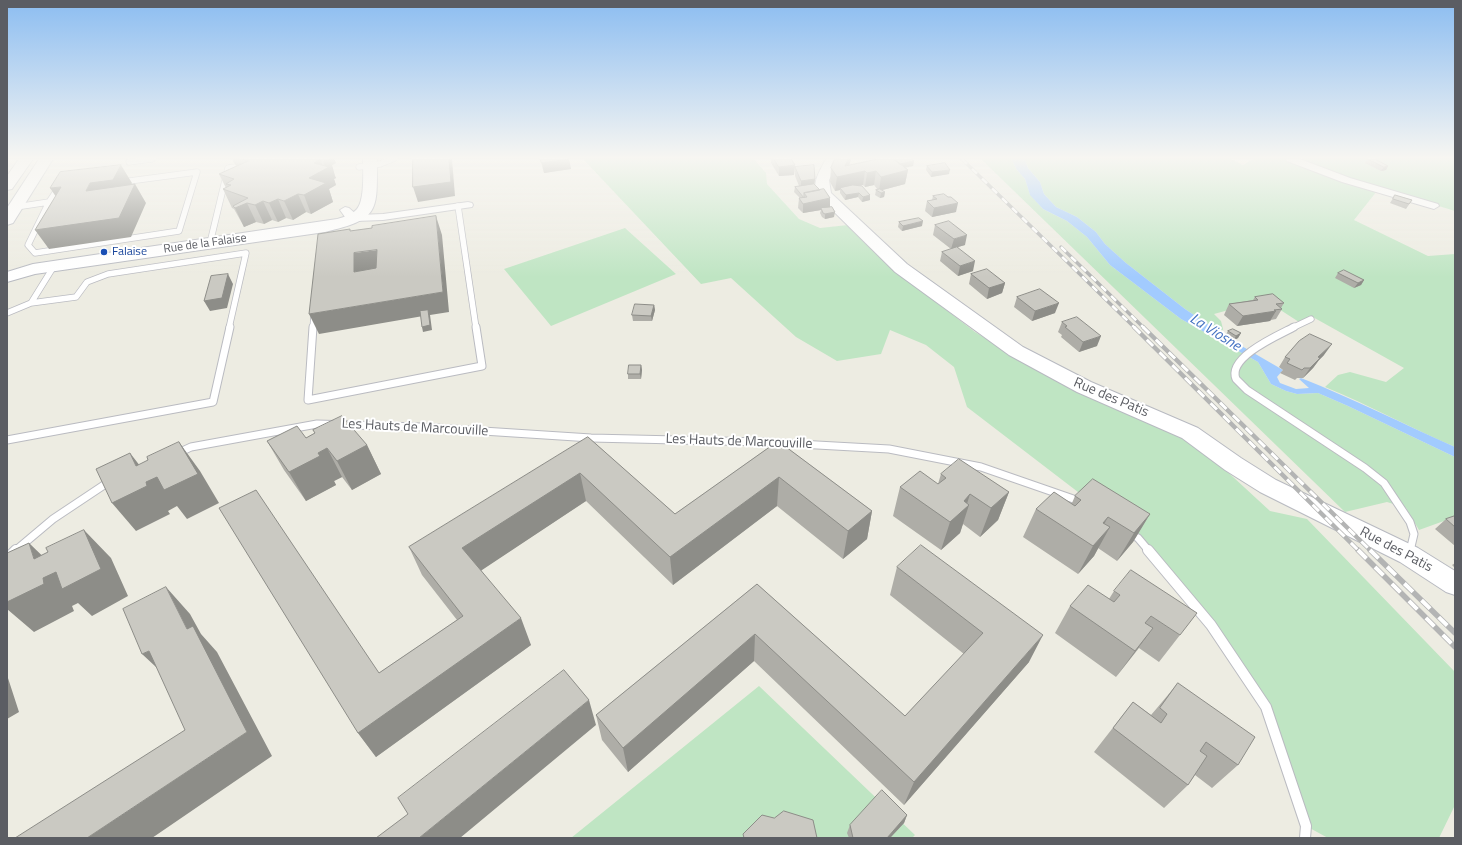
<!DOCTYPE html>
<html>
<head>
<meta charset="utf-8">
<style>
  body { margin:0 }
  #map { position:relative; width:1462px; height:845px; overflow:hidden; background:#edece2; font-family:"Titillium Web",sans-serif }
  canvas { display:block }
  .frame { position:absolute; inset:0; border:8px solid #5b5d63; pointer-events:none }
</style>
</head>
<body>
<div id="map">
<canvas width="1462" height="845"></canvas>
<div class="frame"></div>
</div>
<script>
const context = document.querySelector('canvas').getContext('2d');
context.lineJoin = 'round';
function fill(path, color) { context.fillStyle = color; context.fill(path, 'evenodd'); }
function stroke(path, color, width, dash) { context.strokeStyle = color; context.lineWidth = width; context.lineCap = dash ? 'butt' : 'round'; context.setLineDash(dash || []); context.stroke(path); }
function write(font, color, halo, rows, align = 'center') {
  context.font = font + ' "Titillium Web",sans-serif'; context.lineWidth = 4; context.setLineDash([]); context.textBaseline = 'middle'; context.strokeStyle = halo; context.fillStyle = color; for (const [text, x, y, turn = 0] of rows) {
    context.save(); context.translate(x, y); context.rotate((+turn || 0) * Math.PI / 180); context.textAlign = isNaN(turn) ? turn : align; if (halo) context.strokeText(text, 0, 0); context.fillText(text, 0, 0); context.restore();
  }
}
fill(new Path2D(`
  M580,159H754L766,173L767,184L799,219L820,228L848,225L893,269L975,332L1044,373L1160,423L1207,453L1270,511L1307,519L1455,672V805L1439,838H1328L1306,826L1266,707L1211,625L1138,538L967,407L954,367L926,345L890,330L881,354L837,361L796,337L731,278L701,284L583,159Z
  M981,159H1011L1017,170L1025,179L1030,194L1043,209L1067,221L1087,237L1110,265L1181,319L1258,362L1271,384L1286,391L1297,394L1318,393L1348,406L1455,457V517L1419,530L1406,508L1387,502L1345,512Z
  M1025,159H1231L1243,165L1253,159H1286L1345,182L1377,191L1354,220L1428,256L1455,254V447C1411,428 1369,405 1325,387L1338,375L1350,372L1386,382L1404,368L1311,316L1299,322L1265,300L1214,314L1221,321L1223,329L1221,333L1185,309L1126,263L1105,244L1096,232L1077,217L1056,207L1044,194L1040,182L1028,168Z
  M1296,159H1455V211L1343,177Z
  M625,228L676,274L551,326L504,269Z
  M759,686L915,835L912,838H571Z`), '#bfe5c3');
fill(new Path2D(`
  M1011,159H1025L1028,168L1040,182L1044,194L1056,207L1077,217L1096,232L1105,244L1126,263L1185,309L1233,341L1283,370L1277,377L1280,383L1296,389L1309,388L1299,379L1301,378C1354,399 1403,424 1455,447V457L1348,406L1318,393L1297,394L1286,391L1271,384L1258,362L1181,319L1110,265L1087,237L1067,221L1043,209L1030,195L1025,179L1017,170Z`), '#a2cbfe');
const laneFar2 = new Path2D(`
  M129,162L152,159
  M359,167L380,164L393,159
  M49,202L28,245L35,253L179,231L197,172L122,182
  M458,206L476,328
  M16,207L49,202L57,190L60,189
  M210,243L228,168L243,166
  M31,303L76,297L87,282L108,274L246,253L229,328
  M7,313L31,303L54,266
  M313,328L314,315
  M1292,328L1311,319`);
const laneFar1 = new Path2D(`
  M313,327L308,400L482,366L476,327
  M1294,327C1279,335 1227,357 1236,379L1247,390L1365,468L1384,483L1410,522L1414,534L1410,551
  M7,440L213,402L230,327
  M176,454L191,447L317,424L421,427L591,438L763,442L889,449L981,467L1082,502
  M1129,533L1138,538L1149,551
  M15,551L53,519L104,485L112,482`);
const lane = new Path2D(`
  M1148,550L1211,625L1266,707L1306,826L1305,838
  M1409,554L1410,550
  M7,559L16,550`);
const street = new Path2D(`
  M1286,159H1300L1350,178L1438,204L1439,206L1434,209L1342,182L1287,161Z
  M468,202L472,203L473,205L472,207L383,220L355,221L345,217L340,210L345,207L349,208L357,215L383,214Z`);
const secondary = new Path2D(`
  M19,159H33L12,189L7,190V176Z
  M39,159H53L13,223L7,225V208Z
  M363,159H377C377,212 380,219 325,232L35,274L7,282V272L33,264L337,219C344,217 352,215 357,209C365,200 363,171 363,159Z
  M826,159H840L829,180L831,193L907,264L1023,347L1091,382L1198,428L1241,458L1276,480L1418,548L1455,571V595L1446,592L1400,562L1260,492L1225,470L1182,438L1077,392L1009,355L895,272L819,197C810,184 820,171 826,159Z`);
stroke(laneFar2, '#babbc1', 7);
stroke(laneFar1, '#babbc1', 9);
stroke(lane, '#babbc1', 12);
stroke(street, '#babbc1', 2);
stroke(secondary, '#b8bac1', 2);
stroke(laneFar2, '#fff', 5.5);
stroke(laneFar1, '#fff', 7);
stroke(lane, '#fff', 10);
fill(street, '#fff');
fill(secondary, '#fff');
const railFar2 = new Path2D(`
  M962,159L1135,328
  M1061,247L1144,328`);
const railFar1 = new Path2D(`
  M1134,327L1359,551
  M1143,327L1371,551`);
const rail = new Path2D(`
  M1358,550L1455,647
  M1370,550L1455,633`);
stroke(railFar2, '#b3b4b4', 3.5);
stroke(railFar1, '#b3b4b4', 4.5);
stroke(rail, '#b3b4b4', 5.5);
stroke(railFar2, '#fff', 2.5, [7]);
stroke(railFar1, '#fff', 3, [9]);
stroke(rail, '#fff', 4, [12]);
fill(new Path2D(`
  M232,159H334L336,163L332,165L335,176L336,178L334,179L336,185L329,189L333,202L311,214L306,212L293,220L286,218L278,222L272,220L264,224L256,222L244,227L243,225L234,209L232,208L223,189L226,188L219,174L236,166Z
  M540,159H569L571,169L544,173Z
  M771,159H791L795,165L794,175L779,176L771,163Z
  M835,159H851L849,166L873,160V159H912L914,161L913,166L905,167L908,170L905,184L882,190L885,192L884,197L880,198L875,195L876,190H878L874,185L865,187L863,185L860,186L870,195V200L862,202L858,197L845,200L840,193V190L835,191L830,182L831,168Z
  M1368,159H1375L1388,166L1386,170L1381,171L1365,163Z
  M927,166L949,174L931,177L926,170Z
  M795,167L815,179L814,184L830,207L834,217L825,219L822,217L820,213L821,210L803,213L798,208L799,198H800L794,192L795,187L799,186L795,176Z
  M1395,195L1412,200L1406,209L1390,203Z
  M933,196L948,197L956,212L932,217L925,211L927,201L932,200Z
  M899,222L922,226L902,231L898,227Z
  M935,225L965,245L958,247L973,271L958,276L940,261L942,252L951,249L933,235Z
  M1338,273L1364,280L1361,285L1354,288L1335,278Z
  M971,274L1005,283L1002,293L987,299L969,284Z
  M1017,297L1055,313L1032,321L1014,307Z
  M1255,297L1284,303L1281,308L1282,309L1276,319L1271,320L1270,321L1237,326L1224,315L1229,304L1253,300Z
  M654,305L655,310L652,321H633L632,315Z
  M1062,322L1097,346L1079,352L1061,337L1062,335L1058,332Z
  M1228,331L1241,333L1238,338L1233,341L1225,336Z
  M1324,355L1319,360L1313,368L1303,378H1297L1295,380L1280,373L1283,370L1279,367L1285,357Z
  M641,365L642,370L641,379H628V374Z
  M313,430L367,445L381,474L352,490L342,477L334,481L336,485L306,501L284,470L267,441L306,438L315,433Z
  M588,437L675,514L778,441L872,511L867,539L843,559L777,506L673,585L586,501L481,570L531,645L376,757L358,733L379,673L457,620L422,575L409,547Z
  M941,474L1009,492L998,520L980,537L963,524L960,533L941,550L893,516L900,487L938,484Z
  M1075,496L1150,514L1133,542L1117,561L1098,548L1094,556L1078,574L1023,537L1036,509L1072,503Z
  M1455,516V546L1435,529L1446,519Z
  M1455,563V568L1452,565Z
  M897,567L1029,662L904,805L754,661L628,772L602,740L596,715L757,584L905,716L964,654L890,595Z
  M1114,591L1180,635L1159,662L1139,648L1116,677L1055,633L1070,606L1109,599Z
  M1178,683L1238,765L1212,788L1195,775L1188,785L1164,808L1094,752L1133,702L1151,715L1157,708Z
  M907,815L904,823L890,838H849L847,833L850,825Z`), '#aeada7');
fill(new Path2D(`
  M318,159H334L336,163L332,165L335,176L336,178L334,179L336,185L329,189L333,202L311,214L304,195L314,163ZM320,159L323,161L326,169H324Z
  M449,159H452L455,196L418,202L413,187Z
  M569,159L571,169L544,173L542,163Z
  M848,159H851L846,175L865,171L863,185L841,190L840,188V190L835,191L837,177L845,166Z
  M914,161L913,166L894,170V165Z
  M121,165L132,183L124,199L86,191L90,183Z
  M795,165L794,175L779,176V167Z
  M1388,166L1386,170L1381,171L1384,167Z
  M908,170L905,184L879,191L881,177Z
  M950,170L949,174L931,177L932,172Z
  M876,171L874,185L865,187L867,173Z
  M815,179L814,188L801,191V181Z
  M135,184L146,203L131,237L49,249L35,230Z
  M61,187L63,207L50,188Z
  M885,192L884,197L880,198L881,193Z
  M859,193L858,197L845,200L846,195Z
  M298,194L306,212L293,220L284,201Z
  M870,195V200L862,202L863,197Z
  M830,198V208H821V210L803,213V204Z
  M278,199L286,218L278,222L269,203Z
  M263,201L272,220L264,224L255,205Z
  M247,203L256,222L244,227L235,208Z
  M958,203L956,212L932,217L934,208Z
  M835,212L834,217L825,219V214Z
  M436,216L442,235L449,312L430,315L432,330L423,332L422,327L429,315L319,334L309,314L443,292Z
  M923,221L922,226L902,231L903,226Z
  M967,235L965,245L951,249L954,239Z
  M377,250L384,269L354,272V253Z
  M975,261L973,271L958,276L960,266Z
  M228,274L233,284L227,308L210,311L204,301Z
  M1364,280L1361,285L1354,288L1358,283Z
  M1005,283L1002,293L987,299L989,288Z
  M1059,303L1055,313L1032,321L1035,311Z
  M654,305L655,310L652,321L651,316Z
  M1276,311L1270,321L1237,326L1243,316Z
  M1241,333L1238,338L1233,341L1236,336Z
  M1101,336L1097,346L1079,352L1083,342Z
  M1332,344L1324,355L1319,360L1313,368L1303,378L1318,357Z
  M641,365L642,370L641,379L640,374Z
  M179,442L200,471L219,503L187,519L177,506L168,511L170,514L136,531L112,503L136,466L130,453L151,480Z
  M367,445L381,474L352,490L337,461Z
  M327,448L342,477L334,481L336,485L306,501L289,472L318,453Z
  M580,473L586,501L473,576L462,548Z
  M779,477L777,506L673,585L670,557Z
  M1009,492L998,520L980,537L991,508Z
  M970,494L966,507L969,505L960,533L941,550L950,522L964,501Z
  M872,511L867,539L843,559L848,531Z
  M1150,514L1133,542L1117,561L1134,533Z
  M1108,517L1093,545L1103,523Z
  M1110,527L1094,556L1078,574L1093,546Z
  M84,530L111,558L128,596L92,616L78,603L72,606L74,611L34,632L7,609V602L34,559L29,543L58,571Z
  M166,587L190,614L201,634L217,652L272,756L152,838H87L247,732L187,629Z
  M521,618L531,645L376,757L358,733Z
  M1153,628L1133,655L1116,677L1135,651Z
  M755,634L754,661L628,772L623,748Z
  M1043,635L1029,662L904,805L914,782Z
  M149,651L170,680L142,654Z
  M7,675L19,712L7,719Z
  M589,700L596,725L460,838H419Z
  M907,815L904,823L890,838H887Z`), '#8d8d88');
const building = new Path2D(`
  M241,159H329V160L323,161L320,159L314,163L329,167L309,178L326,183L304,195L298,194L284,201L278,199L269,203L263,201L255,205L247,203L235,208L233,206L248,198L223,189L231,185L226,184L234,179L219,174L248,161Z
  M413,159H449L451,182L413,187Z
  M540,159H569L542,163Z
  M774,159H791L795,165L779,167Z
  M835,159H848L845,166L878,159H894L908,170L881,177L876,171L867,173L865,171L837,177L831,168Z
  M894,159H912L914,161L900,164Z
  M1368,159H1375L1388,166L1384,167Z
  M945,163L950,170L932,172L927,166Z
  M121,165L113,180L90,183L86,191L135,184L119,218L35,230L61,187L50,188L60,172Z
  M814,165L815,179L801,181L795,167Z
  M814,184L820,190L804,193V198L795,187Z
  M853,185L862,186L870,195L863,197L859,193L846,195L840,188Z
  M824,189L830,198L803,204L799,198L807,197L804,193Z
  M880,189L885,192L881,193L876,190Z
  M944,194L948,197H951L958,203L934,208L927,201L937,199L933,196Z
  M1395,195L1412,200L1409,204L1393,199Z
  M832,207L835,212L825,214L823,213L821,208Z
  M436,216L443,292L309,314L318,234L350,229V231L372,228V226ZM377,250L376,268L354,272V253Z
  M919,218L923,221L903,226L899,222Z
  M949,221L967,235L954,239L935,225Z
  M957,247L975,261L960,266L942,252Z
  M987,269L1005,283L989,288L971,274Z
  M1344,270L1364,280L1358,283L1338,273Z
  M228,274L222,298L204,301L211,276Z
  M1040,289L1059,303L1035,311L1017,297Z
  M1273,294L1284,303L1276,304L1282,309L1274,310L1276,311L1243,316L1229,304L1258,300L1255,297Z
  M635,304L654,305L651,316L632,315Z
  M428,310L430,325L422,327L420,311Z
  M1077,317L1101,336L1083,342L1065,327L1067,326L1062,322Z
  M1233,329L1241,333L1236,336L1228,331Z
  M1310,334L1332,344L1318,357L1320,358L1310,368H1304L1302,370L1287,363L1290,359L1285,357L1299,341Z
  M629,365H641L640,374H628Z
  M342,416L367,445L337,461L327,448L318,453L320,456L289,472L267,441L297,426L306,438L315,433L313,430Z
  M588,437L675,514L778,441L872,511L848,531L779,477L670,557L580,473L462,548L521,618L358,733L219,508L256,490L379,673L463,616L409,547Z
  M179,442L198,474L164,490L157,477L146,482L147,486L112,503L96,469L130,453L136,466L148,460L147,457Z
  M959,459L1009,492L991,508L970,494L964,501L969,505L950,522L900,487L920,471L938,484L946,478L941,474Z
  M1093,479L1150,514L1134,533L1108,517L1103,523L1110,527L1093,546L1036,509L1054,492L1075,506L1081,500L1075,496Z
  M1455,516V527L1446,519Z
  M84,530L101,569L62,589L56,572L43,578L44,584L7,602V553L29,543L34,559L48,552L46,548Z
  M921,545L1043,635L914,782L755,634L623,748L596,715L757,584L905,716L983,633L897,567Z
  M1131,570L1197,613L1180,635L1151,616L1145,623L1153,628L1135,651L1070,606L1088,585L1114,602L1120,595L1114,591Z
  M166,587L187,629L193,626L247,732L87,838H15L185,730L149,651L142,654L123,609Z
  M564,670L589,700L419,838H376L408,814L398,798Z
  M1178,683L1255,737L1238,765L1206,742L1200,751L1207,756L1188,785L1113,728L1133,702L1161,723L1167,714L1160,708Z
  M882,790L907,815L887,838H853L850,825Z
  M784,811L813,820L817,838H744L743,834L762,815L774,818Z`);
fill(building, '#cac9c2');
stroke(building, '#8d8d88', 1);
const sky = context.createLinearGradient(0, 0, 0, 277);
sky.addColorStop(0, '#8cbdf1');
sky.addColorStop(0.57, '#f7f6f2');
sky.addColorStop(1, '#f7f6f200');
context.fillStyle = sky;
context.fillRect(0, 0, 1462, 277);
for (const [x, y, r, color] of [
  [104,252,4,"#1a4fb4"]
]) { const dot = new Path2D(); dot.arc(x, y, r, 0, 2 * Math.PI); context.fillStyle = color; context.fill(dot); stroke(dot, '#fff', 1.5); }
write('12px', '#5b5d63', '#fff', [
  ["Rue de la Falaise",205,244,-8]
]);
write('12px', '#164399', '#fff', [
  ["Falaise",112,252]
], 'left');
write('14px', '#5b5d63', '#fff', [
  ["Rue des Patis",1111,398,23],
  ["Les Hauts de Marcouville",415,428,3],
  ["Les Hauts de Marcouville",739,442,2],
  ["Rue des Patis",1396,550,28]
]);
write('italic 15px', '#4472c2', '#fff', [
  ["La Viosne",1215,333,32]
]);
</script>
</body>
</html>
